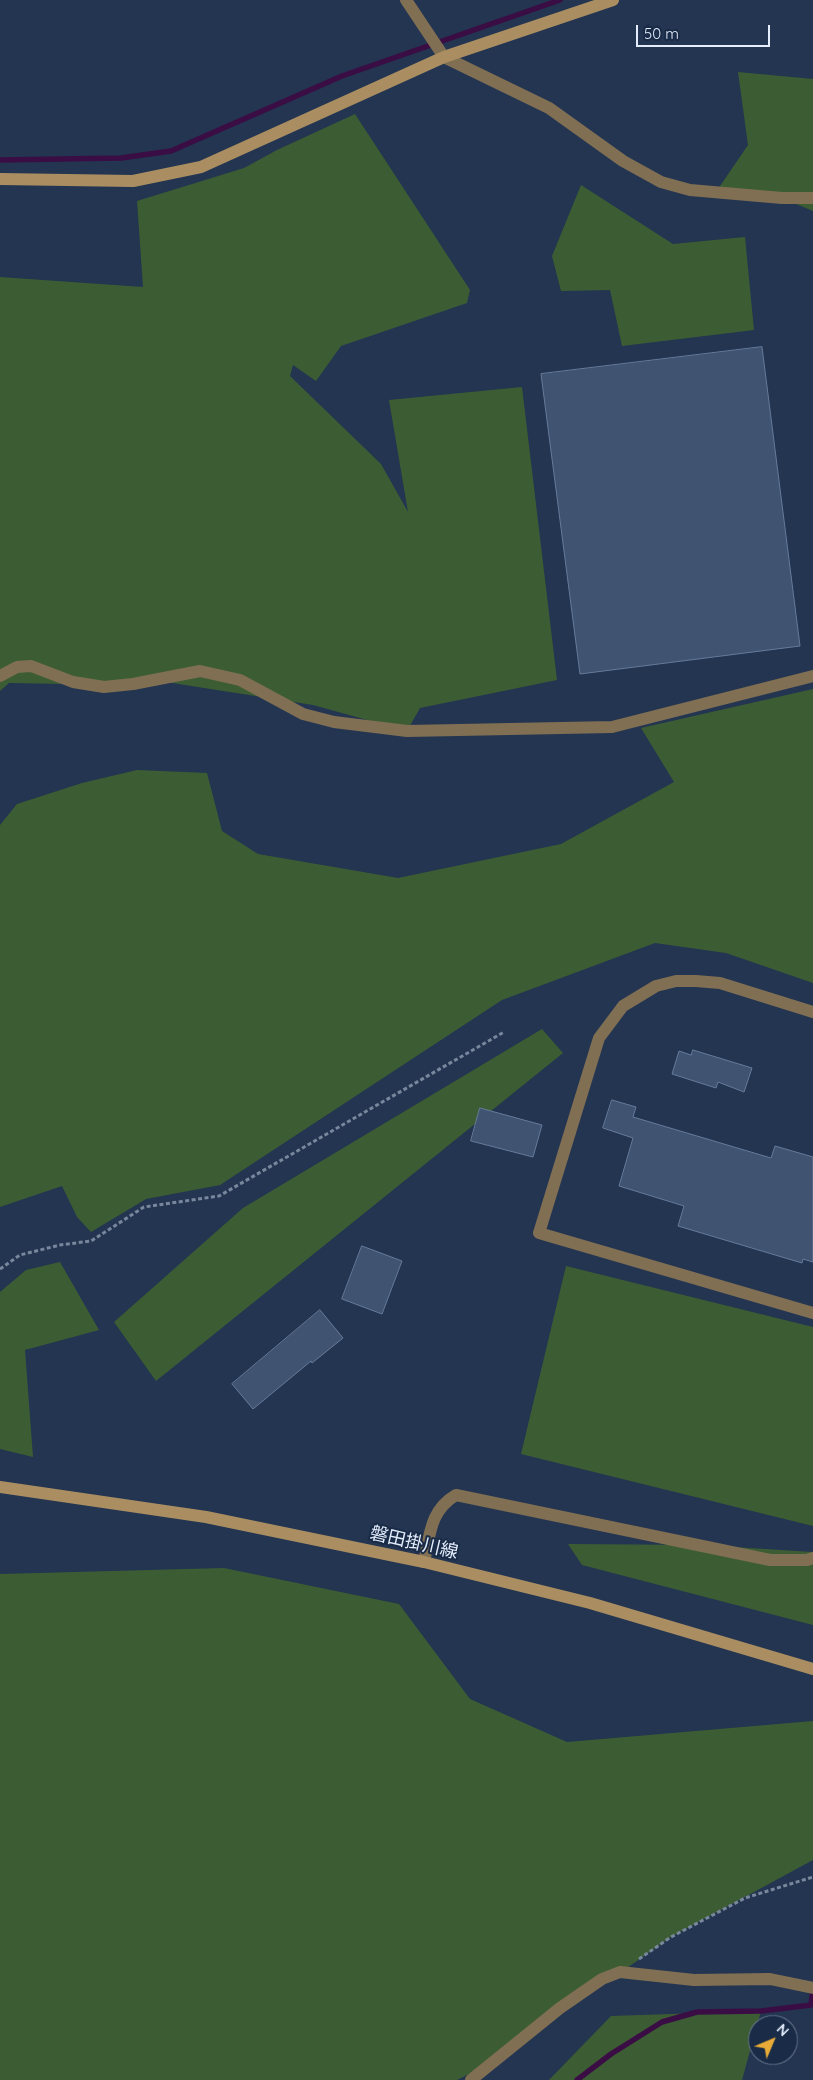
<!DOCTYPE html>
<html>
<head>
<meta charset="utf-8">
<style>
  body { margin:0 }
  #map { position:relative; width:813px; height:2080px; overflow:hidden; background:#233551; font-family:Quicksand,sans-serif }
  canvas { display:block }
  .north { position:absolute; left:748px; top:2015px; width:50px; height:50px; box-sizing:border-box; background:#192b46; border:1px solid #6a798f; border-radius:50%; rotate:45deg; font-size:14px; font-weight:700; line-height:20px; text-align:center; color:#e4edfc }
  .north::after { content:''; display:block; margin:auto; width:18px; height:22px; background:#e8ab37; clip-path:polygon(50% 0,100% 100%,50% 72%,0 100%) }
  .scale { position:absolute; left:636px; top:25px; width:134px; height:22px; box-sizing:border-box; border:2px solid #e4edfc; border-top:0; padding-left:6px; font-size:15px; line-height:18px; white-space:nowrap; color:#e4edfc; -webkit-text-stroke:4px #192b46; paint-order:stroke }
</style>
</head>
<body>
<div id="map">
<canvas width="813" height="2080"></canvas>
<div class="north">N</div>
<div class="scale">50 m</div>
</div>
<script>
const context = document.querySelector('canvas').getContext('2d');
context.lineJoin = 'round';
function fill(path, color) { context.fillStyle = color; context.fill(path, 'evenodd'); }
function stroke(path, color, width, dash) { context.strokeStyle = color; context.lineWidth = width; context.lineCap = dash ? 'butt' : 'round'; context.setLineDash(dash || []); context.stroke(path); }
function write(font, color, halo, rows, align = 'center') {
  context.font = font + ' Quicksand,"Noto Sans JP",sans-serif'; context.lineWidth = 4; context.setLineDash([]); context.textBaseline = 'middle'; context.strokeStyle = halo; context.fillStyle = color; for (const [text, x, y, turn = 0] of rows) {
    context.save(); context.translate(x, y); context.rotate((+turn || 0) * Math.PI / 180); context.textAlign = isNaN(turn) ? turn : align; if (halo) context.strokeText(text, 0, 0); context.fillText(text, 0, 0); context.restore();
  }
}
fill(new Path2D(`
  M738,72L813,79V211L782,198L716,192L748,145Z
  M355,114L470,290L467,303L341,346L316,381L293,365L290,376L381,464L408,512L389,400L522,387L557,680L420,708L407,731L313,705L153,680L121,685L9,683L0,691V277L143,287L137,201L244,168L277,150Z
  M581,185L673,244L745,237L754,330L622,346L610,290L561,291L552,256Z
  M813,689V983L726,953L655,943L502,1000L220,1185L146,1199L91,1232L77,1217L62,1186L0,1207V825L17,804L82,783L137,770L207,773L222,831L258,854L398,878L561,844L674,782L641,728Z
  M542,1029L563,1053L156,1381L114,1322L243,1208Z
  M60,1262L99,1330L25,1350L33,1457L0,1449V1292L26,1270Z
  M566,1266L813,1327V1526L521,1454Z
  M568,1544L702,1545L813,1552V1625L582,1565Z
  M224,1568L399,1604L470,1699L567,1742L813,1721V1860L671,1937L495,2061L457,2080H0V1574Z
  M761,2011L742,2080H549L611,2016Z`), '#3c5d33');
stroke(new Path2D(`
  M0,160L121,158L171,151L342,76L560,0
  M577,2080L611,2054L662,2022L697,2012L761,2011L811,2005L813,1988`), '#3a0e44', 5.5);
const building = new Path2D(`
  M762,347L800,646L580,674L541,374Z
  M693,1050L752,1068L744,1092L718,1082L716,1088L672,1074L679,1051L691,1055Z
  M612,1100L636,1107L633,1117L771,1158L775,1146L813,1157V1262L803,1259L802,1263L678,1226L684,1206L619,1186L633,1138L603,1128Z
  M480,1108L542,1125L533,1157L471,1141Z
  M362,1246L402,1261L382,1314L342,1299Z
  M320,1310L343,1338L312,1363L311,1361L253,1409L232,1384Z`);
fill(building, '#405371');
stroke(building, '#667b9b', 1);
stroke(new Path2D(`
  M0,1269L20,1255L60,1245L91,1241L144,1207L219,1196L504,1032
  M639,1959L671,1937L745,1898L813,1877`), '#79879d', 3, [4, 2.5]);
stroke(new Path2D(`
  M406,0L444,57L549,108L623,161L661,182L690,190L782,198H813
  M0,676L17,667L31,666L73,682L104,687L133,684L200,671L240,680L303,714L334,722L407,731L612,727L813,676
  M813,1012L720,983L696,981H676L656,986L623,1006L599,1038L539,1233L813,1313
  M424,1562C430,1535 430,1510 456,1495L770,1560H807L813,1558
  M471,2080L560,2008L602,1979L620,1972L694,1980L770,1979L813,1988`), '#806f53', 12);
stroke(new Path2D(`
  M0,179L133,181L201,167L444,57L613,0
  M0,1487L206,1517L424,1562L590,1603L813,1669`), '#aa8e61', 12);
write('18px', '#e4edfc', '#192b46', [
  ["磐田掛川線",414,1543,13]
]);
</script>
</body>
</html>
